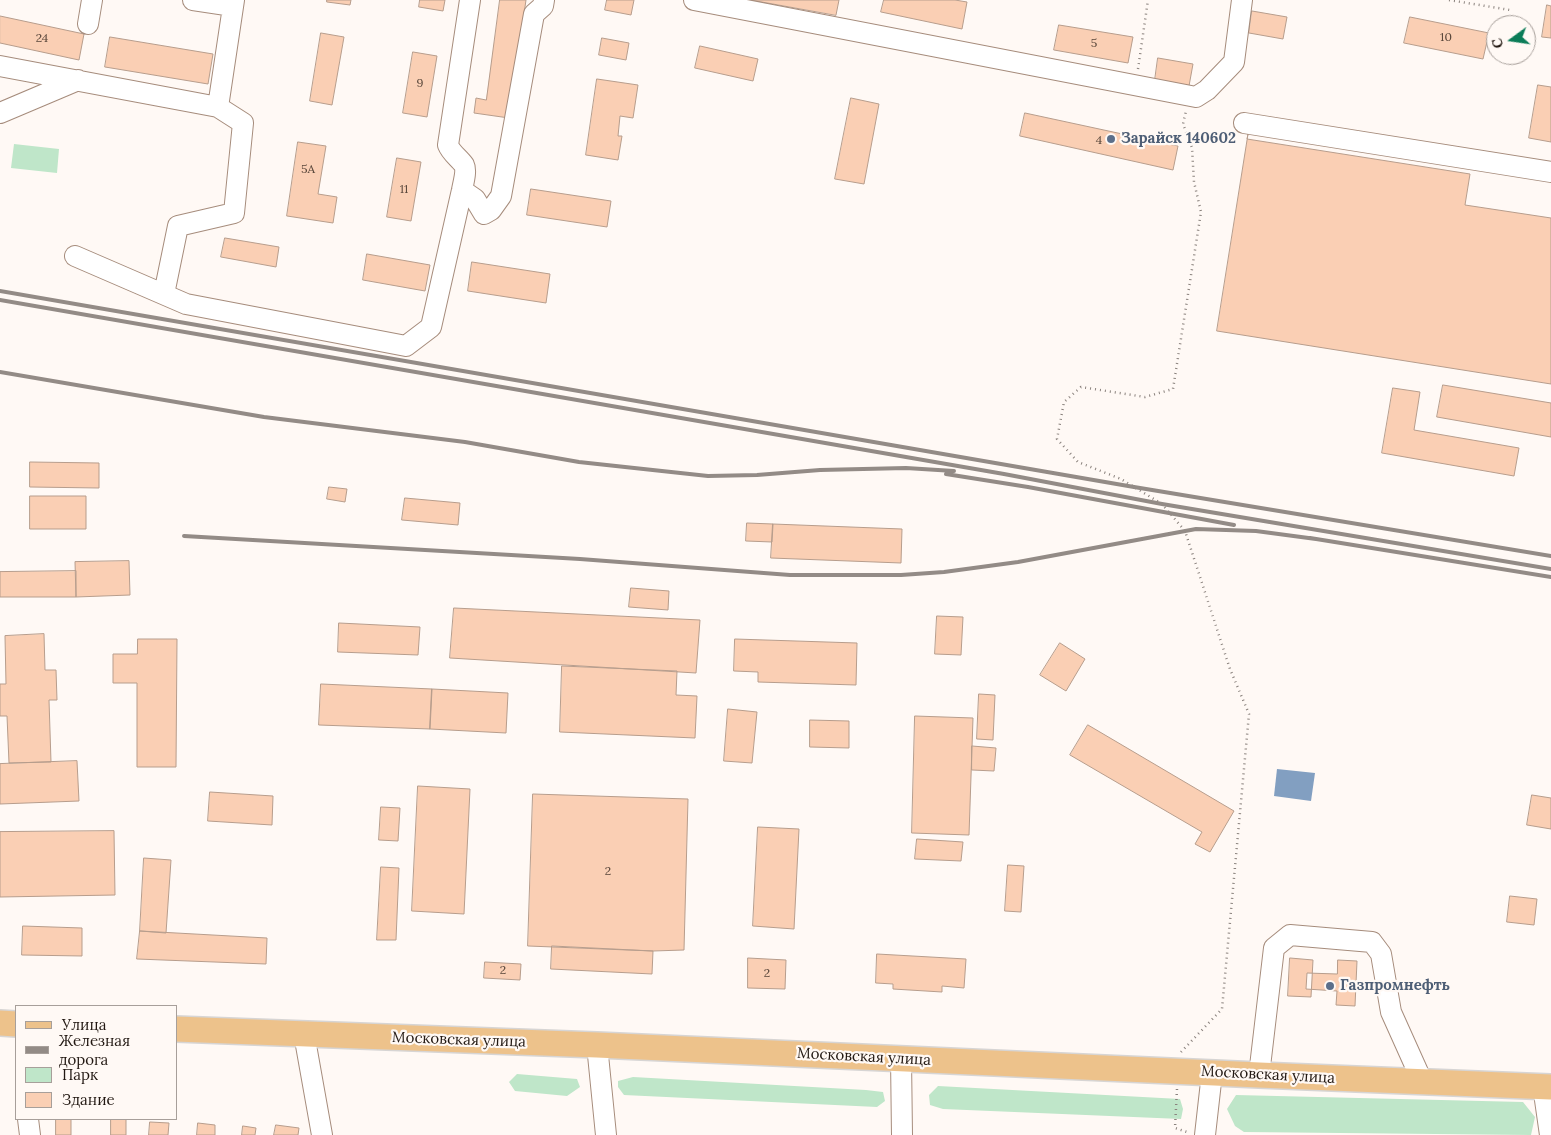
<!DOCTYPE html>
<html>
<head>
<meta charset="utf-8">
<style>
  body { margin:0 }
  #map { position:relative; width:1551px; height:1135px; overflow:hidden; background:#fff9f5; font-family:Lora,serif }
  canvas { display:block }
  .legend { position:absolute; left:15px; top:1005px; width:162px; height:115px; box-sizing:border-box; background:#fff9f5; border:1px solid #a79f9a; margin:0; padding:6px 9px; list-style:none; font-size:15px; color:#221812 }
  .legend li { display:flex; align-items:center; gap:10px; height:25px }
  .legend b { width:25px; border:1px solid #a79f9a }
  .north { position:absolute; left:1486px; top:15px; width:50px; height:50px; box-sizing:border-box; background:#fff9f5; border:1px solid #a79f9a; border-radius:50%; rotate:256deg; font-size:14px; font-weight:700; line-height:20px; text-align:center; color:#221812 }
  .north::after { content:''; display:block; margin:auto; width:18px; height:22px; background:#0b7c58; clip-path:polygon(50% 0,100% 100%,50% 72%,0 100%) }
</style>
</head>
<body>
<div id="map">
<canvas width="1551" height="1135"></canvas>
<ul class="legend">
<li><b style="height:6px;background:#edc28b"></b>Улица</li>
<li><b style="height:6px;background:#938b86"></b>Железная дорога</li>
<li><b style="height:14px;background:#bfe6c9"></b>Парк</li>
<li><b style="height:14px;background:#facfb4"></b>Здание</li>
</ul>
<div class="north">С</div>
</div>
<script>
const context = document.querySelector('canvas').getContext('2d');
context.lineJoin = 'round';
function fill(path, color) { context.fillStyle = color; context.fill(path, 'evenodd'); }
function stroke(path, color, width, dash) { context.strokeStyle = color; context.lineWidth = width; context.lineCap = dash ? 'butt' : 'round'; context.setLineDash(dash || []); context.stroke(path); }
function write(font, color, halo, rows, align = 'center') {
  context.font = font + ' Lora,serif'; context.lineWidth = 4.5; context.setLineDash([]); context.textBaseline = 'middle'; context.strokeStyle = halo; context.fillStyle = color; for (const [text, x, y, turn = 0] of rows) {
    context.save(); context.translate(x, y); context.rotate((+turn || 0) * Math.PI / 180); context.textAlign = isNaN(turn) ? turn : align; if (halo) context.strokeText(text, 0, 0); context.fillText(text, 0, 0); context.restore();
  }
}
fill(new Path2D(`
  M14,144L59,149L57,173L11,168Z
  M517,1074L577,1079L580,1087L567,1096L515,1091L509,1082Z
  M633,1077L866,1090L883,1092L885,1101L877,1107L624,1095L618,1087V1081Z
  M938,1086L1180,1099L1183,1109L1181,1119L943,1109L930,1105L929,1095Z
  M1236,1095L1523,1102L1535,1117L1531,1135L1244,1132L1235,1126L1227,1109Z`), '#bfe6c9');
fill(new Path2D(`
  M1277,769L1315,773L1311,801L1274,796Z`), '#829fc1');
const building = new Path2D(`
  M327,0H351L350,5L327,2Z
  M420,0H445L443,11L419,7Z
  M500,0H526L509,118L474,113L476,98L486,100Z
  M607,0H634L631,15L605,10Z
  M751,0H839L836,15Z
  M884,0H955L967,2L962,29L881,12Z
  M1547,5L1551,6V38L1542,37Z
  M1252,11L1287,17L1283,39L1249,33Z
  M0,16L84,34L79,60L0,43Z
  M1410,17L1489,33L1483,59L1404,43Z
  M1059,25L1133,37L1128,63L1054,50Z
  M321,33L344,37L332,105L310,101Z
  M110,37L213,54L208,84L105,67Z
  M602,38L629,43L626,60L599,55Z
  M700,46L758,59L753,81L695,68Z
  M413,52L437,56L427,117L403,113Z
  M1158,58L1193,64L1189,86L1155,80Z
  M597,79L638,85L633,118L620,116L618,136H622L618,160L586,155Z
  M1538,85L1551,87V142L1529,138Z
  M851,98L879,104L864,184L835,179Z
  M1025,113L1178,146L1173,170L1020,136Z
  M1248,134L1247,139L1470,174L1465,205L1551,218V384L1217,331Z
  M298,142L326,146L318,194L337,197L333,223L287,216Z
  M397,158L421,162L411,221L387,217Z
  M531,189L611,201L607,227L527,215Z
  M225,238L279,247L276,267L221,257Z
  M367,254L430,265L425,291L363,280Z
  M472,262L550,274L546,303L468,291Z
  M1443,385L1551,403V437L1437,417Z
  M1393,388L1420,392L1414,430L1519,448L1514,476L1382,453Z
  M30,462L99,463V488L30,487Z
  M329,487L347,489L345,502L327,499Z
  M30,496H86V529H30Z
  M405,498L460,503L458,525L402,520Z
  M747,523L773,524L772,542L746,541Z
  M773,524L902,529L901,563L771,558Z
  M129,561L130,595L76,597L75,562Z
  M76,571V597H0V572Z
  M631,588L669,591L668,610L629,607Z
  M454,608L700,620L696,673L450,658Z
  M937,616L963,617L961,655L935,654Z
  M339,623L420,627L418,655L338,652Z
  M44,634L45,670H56L57,700H49L51,762L9,763L7,716H0V684H6L5,636Z
  M138,639H177L176,767H137V683H113V654H137Z
  M735,639L857,643L856,685L758,682V672L734,671Z
  M1060,643L1085,659L1066,691L1040,675Z
  M562,666L677,671L676,695L697,696L695,738L560,732Z
  M321,684L432,689L430,729L319,725Z
  M432,689L508,693L506,733L430,729Z
  M979,694L995,695L993,740L977,739Z
  M728,709L757,712L752,763L724,761Z
  M915,716L973,718L969,835L912,833Z
  M810,720L849,721V748L810,747Z
  M1088,725L1234,811L1210,852L1195,844L1202,832L1070,755Z
  M972,746L996,748L994,771L972,770Z
  M77,761L79,801L0,804V764Z
  M418,786L470,789L464,914L412,911Z
  M210,792L273,796L272,825L208,821Z
  M533,794L688,799L684,950L653,951L528,946Z
  M1532,795L1551,798V829L1527,825Z
  M381,807L400,808L398,841L379,840Z
  M758,827L799,829L794,929L753,926Z
  M114,831L115,895L0,897V832Z
  M917,839L963,842L961,861L915,859Z
  M144,858L171,860L166,933L140,931Z
  M1008,865L1024,866L1021,912L1005,911Z
  M381,867L399,868L396,940H377Z
  M1510,896L1537,899L1534,925L1507,922Z
  M23,926L82,928V956L22,955Z
  M140,931L267,938L266,964L137,959Z
  M552,946L653,951L652,974L551,969Z
  M877,954L966,959L964,988L942,986V992L893,989V984L876,983Z
  M748,958L786,960L785,989L748,988Z
  M1290,958L1313,960L1311,997L1288,996Z
  M1338,960L1357,961L1355,1006L1336,1005L1337,991L1306,989L1307,973L1337,974Z
  M485,962L521,964L520,980L484,978Z
  M56,1119H71V1135H56Z
  M111,1119H126V1135H111Z
  M150,1122L169,1123L168,1135H149Z
  M198,1123L215,1125V1135H197Z
  M276,1125L299,1128L298,1135H274Z
  M243,1126L256,1128L255,1135H242Z`);
fill(building, '#facfb4');
stroke(building, '#b79d8c', 1);
const minor = new Path2D(`
  M193,0L233,6
  M694,0L1196,97L1207,90L1234,62L1242,0
  M88,24L92,0
  M0,66L218,107L234,0
  M0,113L78,80
  M1244,123L1551,172
  M462,190L475,199L484,214L491,210L501,196L534,14L543,6L544,0
  M75,256L186,304L406,346L431,327L462,190C463,184 467,171 464,165C459,158 451,153 448,145L470,0
  M164,294L178,226L234,213L243,123L218,107
  M304,1034L322,1135
  M597,1045L606,1135
  M901,1058L902,1135
  M1259,1075L1274,948L1290,935L1372,942L1381,954L1391,1012L1422,1081
  M1543,1086L1550,1135
  M28,1119L30,1135
  M1205,1135L1212,1073`);
const major = new Path2D(`
  M0,1023L16,1024
  M176,1029L597,1045L1259,1075L1551,1087`);
stroke(minor, '#a68c7c', 22);
stroke(major, '#d7d5d4', 28);
stroke(new Path2D(`
  M1449,0L1510,10
  M1138,69L1148,0
  M1181,1052L1222,1009L1249,714L1230,669L1185,531L1162,504L1121,479L1078,462L1057,439L1064,402L1081,387L1145,397L1173,389L1201,212L1194,182L1192,148L1183,124L1186,111
  M1177,1089L1175,1128L1190,1133`), '#8a827d', 2.5, [1, 4]);
stroke(minor, '#fff', 20);
stroke(major, '#edc28b', 25);
stroke(new Path2D(`
  M0,291L1134,487L1551,556
  M0,300L1004,474L1162,504L1551,569
  M0,372L264,417L465,442L579,462L708,476L757,475L820,470L906,468L954,471
  M946,474L1028,487L1234,525
  M184,536L580,559L790,575H901L944,572L1018,562L1196,529L1256,531L1316,539
  M1310,538L1551,577`), '#938b86', 4);
for (const [x, y, r, color] of [
  [1111,139,5,"#5c6f8a"],
  [1330,986,5,"#5c6f8a"]
]) { const dot = new Path2D(); dot.arc(x, y, r, 0, 2 * Math.PI); context.fillStyle = color; context.fill(dot); stroke(dot, '#fff9f5', 2); }
write('12px', '#58463a', null, [
  ["10",1446,38],
  ["24",42,39],
  ["5",1094,44],
  ["9",420,84],
  ["4",1099,141],
  ["5А",308,170],
  ["11",404,190],
  ["2",608,872],
  ["2",503,971],
  ["2",767,974]
]);
write('bold 15px', '#4e5e75', '#fff9f5', [
  ["Зарайск 140602",1121,139],
  ["Газпромнефть",1340,986]
], 'left');
write('15px', '#221812', '#fff9f5', [
  ["Московская улица",459,1040,2],
  ["Московская улица",864,1057,3],
  ["Московская улица",1268,1075,3]
]);
</script>
</body>
</html>
